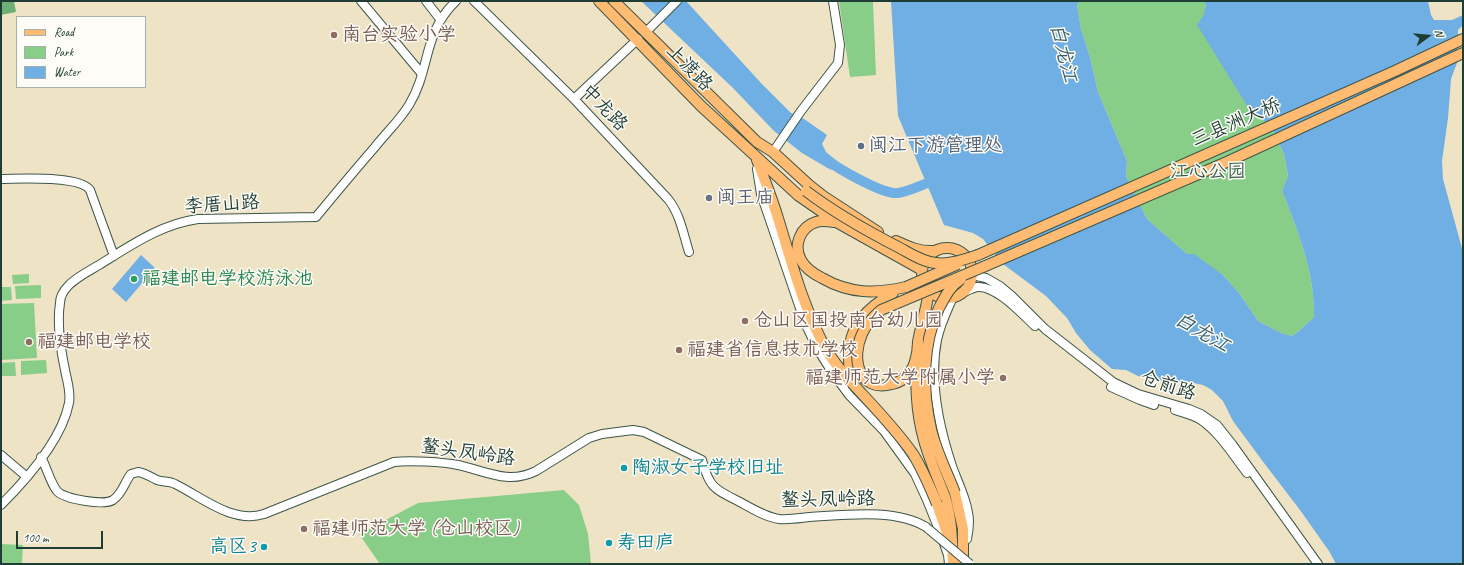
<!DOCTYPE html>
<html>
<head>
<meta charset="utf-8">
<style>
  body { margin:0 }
  #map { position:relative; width:1464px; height:565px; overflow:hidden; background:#eee3c5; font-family:Caveat,sans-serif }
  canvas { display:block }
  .frame { position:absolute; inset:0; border:2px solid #1f3d34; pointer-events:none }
  .legend { position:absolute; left:16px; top:16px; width:130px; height:72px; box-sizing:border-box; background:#fdfcf7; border:1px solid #a4b0a9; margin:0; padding:5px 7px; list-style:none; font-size:12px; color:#1f3d34 }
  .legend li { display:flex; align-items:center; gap:8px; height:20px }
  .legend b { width:20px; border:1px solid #a4b0a9 }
  .north { position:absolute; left:1408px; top:16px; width:40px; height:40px; -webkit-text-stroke:3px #fdfcf7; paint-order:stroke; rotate:74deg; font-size:11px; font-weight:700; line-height:16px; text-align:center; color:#1f3d34 }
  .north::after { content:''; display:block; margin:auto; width:14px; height:18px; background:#1f3d34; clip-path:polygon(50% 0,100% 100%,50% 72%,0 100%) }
  .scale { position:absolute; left:16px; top:531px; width:87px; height:18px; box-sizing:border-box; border:2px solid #1f3d34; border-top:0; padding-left:5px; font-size:12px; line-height:14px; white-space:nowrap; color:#1f3d34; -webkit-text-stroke:3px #fdfcf7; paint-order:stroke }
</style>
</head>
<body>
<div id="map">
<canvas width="1464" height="565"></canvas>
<div class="frame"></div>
<ul class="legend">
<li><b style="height:5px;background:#ffbb71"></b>Road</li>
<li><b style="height:11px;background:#88ce89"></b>Park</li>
<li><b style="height:11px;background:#6fafe3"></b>Water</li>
</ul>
<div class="north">N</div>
<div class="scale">100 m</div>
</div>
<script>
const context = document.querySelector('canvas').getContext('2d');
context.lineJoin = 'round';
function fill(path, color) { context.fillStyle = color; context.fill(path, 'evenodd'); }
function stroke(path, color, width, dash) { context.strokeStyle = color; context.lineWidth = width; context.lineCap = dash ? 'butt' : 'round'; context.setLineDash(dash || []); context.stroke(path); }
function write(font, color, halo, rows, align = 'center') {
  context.font = font + ' Caveat,"LXGW WenKai TC",sans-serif'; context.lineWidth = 3; context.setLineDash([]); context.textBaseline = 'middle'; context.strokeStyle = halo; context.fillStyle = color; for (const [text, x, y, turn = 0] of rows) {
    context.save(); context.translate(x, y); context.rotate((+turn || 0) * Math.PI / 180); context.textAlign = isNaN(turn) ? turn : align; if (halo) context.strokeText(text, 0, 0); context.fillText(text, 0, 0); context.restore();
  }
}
fill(new Path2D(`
  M839,1H873L876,75L850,77Z
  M1080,1H1203L1206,5L1203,17L1272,128L1284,154L1288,177L1282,191C1298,230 1315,274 1314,317L1299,331L1292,336L1281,333L1258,321L1239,293L1223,275L1187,254L1147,219L1126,176L1127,161L1098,92L1090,57L1081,29L1077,5Z
  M29,274V283L13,284L12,275Z
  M41,285V298L16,299L15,286Z
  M1,287H11L12,300L1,301Z
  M34,303L37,358L1,360V304Z
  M46,360L47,373L21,375V361Z
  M15,362L16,376H1V363Z
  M564,490L579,505L588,534L591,564H380L359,534L418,503Z
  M1,544L23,545L22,564H1Z`), '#88ce89');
fill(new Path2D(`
  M1,1H14L16,12L1,15Z`), '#6eb175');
fill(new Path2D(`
  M641,1H686L761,83L791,113L804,119L827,135L822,144L826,152L837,161L831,170L802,153L774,131L733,88Z
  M891,1H1080L1077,5L1081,29L1090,57L1098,92L1127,161L1126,176L1147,219L1187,254H1194L1223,275L1239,293L1258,321L1281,333L1292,336L1299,331L1314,317C1315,274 1298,230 1282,191L1288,176L1284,154L1272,128L1246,104L1197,25L1203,16L1206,5L1203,1H1428L1431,15L1434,20H1452L1463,15V25L1458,30L1457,63L1451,79L1448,118L1442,161L1443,179L1463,252V564H1336L1329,551L1300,510L1264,463L1233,421L1223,401L1212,390L1203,385L1185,381L1167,383L1138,376L1126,370L1112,369L1090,350L1076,333L1067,318L1046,296L1003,264L983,239L973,233L944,225L898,116Z
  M141,255L155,268L126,302L112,289Z`), '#6fafe3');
stroke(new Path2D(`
  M824,158C837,168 883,195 898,193C911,191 925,183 939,179`), '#6fafe3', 10);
const minor = new Path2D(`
  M361,1L422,74
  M426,1L440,19
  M474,1L574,99L668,199C680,214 683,233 689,252
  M646,32L677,1
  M574,99L638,39
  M773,152L801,111L838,63L840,45L833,1
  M757,169L761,194L805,323L817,348L830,369L849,395L884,431L915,474L927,500L941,535L948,555L949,564
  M1,179C19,179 80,175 90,190L114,256
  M972,275L986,278L1000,286L1012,296L1045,329L1113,382L1138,394L1189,409L1201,414L1217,425L1232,444L1318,564
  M962,293C967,291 972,288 977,287C996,285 1022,314 1035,326
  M953,297C947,311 940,325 937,340C929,381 939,427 952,466C958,483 968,502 969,521C969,527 968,534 967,539
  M1111,387L1140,400L1154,405
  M1175,410C1184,413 1194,415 1201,420C1220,433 1233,455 1247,473
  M1,455L27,477
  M41,457C47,468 50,482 57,491C64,499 104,506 113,500C123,493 124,483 131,474L138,472C145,473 151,477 157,480C163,482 170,481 175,484C202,497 232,524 264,514L394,462C409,460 443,462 458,465C486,471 508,485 536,471L589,438L602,434L633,430L644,432L702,460C709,487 714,489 738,501C751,508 765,517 779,519C789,520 800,518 810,517C844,515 896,508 926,527
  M1,505C27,479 62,439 69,403C71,391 67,381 65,370C61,351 57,322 60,303C60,296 64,290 69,285C77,277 89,271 99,265C130,246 161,224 198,219L316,217C335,194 355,170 375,147C386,133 400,120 409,105C431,69 422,34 456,1`);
const major = new Path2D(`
  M599,1L701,106L799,196L838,223L922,270
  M614,1L757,142L773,152L809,185L823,196L878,232
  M757,160C764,178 771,196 777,215C791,260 803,308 826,349C833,362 843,373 852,383
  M834,222C828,221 822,220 816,222C800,227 793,246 801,260C805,268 814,274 822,278C850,294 875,294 906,287
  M896,241C909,247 920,252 934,251
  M922 273a25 25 0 1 1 50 0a25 25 0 1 1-50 0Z
  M978,255L1395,71L1463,39
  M983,267L1229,161L1463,53
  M918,342C921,324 927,308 929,290
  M852,383C851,375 849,367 849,359C848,326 867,308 893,293
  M955,493L963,529V564
  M945,497C952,519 952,541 953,564
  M937,504L948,536`);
stroke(minor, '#3e564a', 10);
stroke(major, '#3e564a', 12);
stroke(minor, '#fff', 8);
stroke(major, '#ffbb71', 10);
const minorBridge = new Path2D(`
  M926,527L970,564`);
const majorBridge = new Path2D(`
  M806,191C836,214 867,231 900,248C911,254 923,262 936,263C950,265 965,259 978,255
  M906,287L958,264
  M918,342C915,374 915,409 924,440C929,459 938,478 945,497
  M917,353C916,358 915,363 913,367C909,376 901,382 892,384C858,393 851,358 862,334C866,324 873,317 881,310L983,267
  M852,383C873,406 895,428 913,454C923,470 930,487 937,504
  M955,493C947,472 936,451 931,429C922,390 922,345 939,308C945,297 950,286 961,279`);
stroke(minorBridge, '#3e564a', 10, []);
stroke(majorBridge, '#3e564a', 12, []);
stroke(minorBridge, '#fff', 8);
stroke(majorBridge, '#ffbb71', 10);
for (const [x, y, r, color] of [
  [334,35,4,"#8d6e63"],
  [861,146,4,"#5c6f8a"],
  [709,198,4,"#6b7280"],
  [134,279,4,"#2e9e5b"],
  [745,321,4,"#8d6e63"],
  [29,342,4,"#8d6e63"],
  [679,350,4,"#8d6e63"],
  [1003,378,4,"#8d6e63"],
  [624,468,4,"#0f9aa8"],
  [304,529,4,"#8d6e63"],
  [609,543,4,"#0f9aa8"],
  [264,547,4,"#0f9aa8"]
]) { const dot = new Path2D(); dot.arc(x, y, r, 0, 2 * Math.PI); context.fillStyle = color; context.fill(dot); stroke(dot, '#fdfcf7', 1.5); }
write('19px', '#785e54', '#fdfcf7', [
  ["南台实验小学",342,35],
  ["仓山区国投南台幼儿园",753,321],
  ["福建邮电学校",37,342],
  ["福建省信息技术学校",687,350],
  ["福建师范大学附属小学",995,378,"right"],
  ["福建师范大学 (仓山校区)",312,529]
], 'left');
write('19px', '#1f3d34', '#fdfcf7', [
  ["上渡路",689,68,46],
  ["中龙路",604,108,46],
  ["三县洲大桥",1236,123,-23],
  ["李厝山路",222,205,-4],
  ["仓前路",1168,386,18],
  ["鳌头凤岭路",468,453,8],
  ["鳌头凤岭路",828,500,-1]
]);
write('19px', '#4e5e75', '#fdfcf7', [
  ["闽江下游管理处",869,146]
], 'left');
write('19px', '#396149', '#fdfcf7', [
  ["江心公园",1208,172]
]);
write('19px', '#5b616d', '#fdfcf7', [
  ["闽王庙",717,198]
], 'left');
write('19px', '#27864d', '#fdfcf7', [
  ["福建邮电学校游泳池",142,279]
], 'left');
write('19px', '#0d838f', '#fdfcf7', [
  ["陶淑女子学校旧址",632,468],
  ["寿田庐",617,543],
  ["高区3",256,547,"right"]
], 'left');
write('italic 20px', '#375f69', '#fdfcf7', [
  ["白龙江",1063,53,76],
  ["白龙江",1202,333,30]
]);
</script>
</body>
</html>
